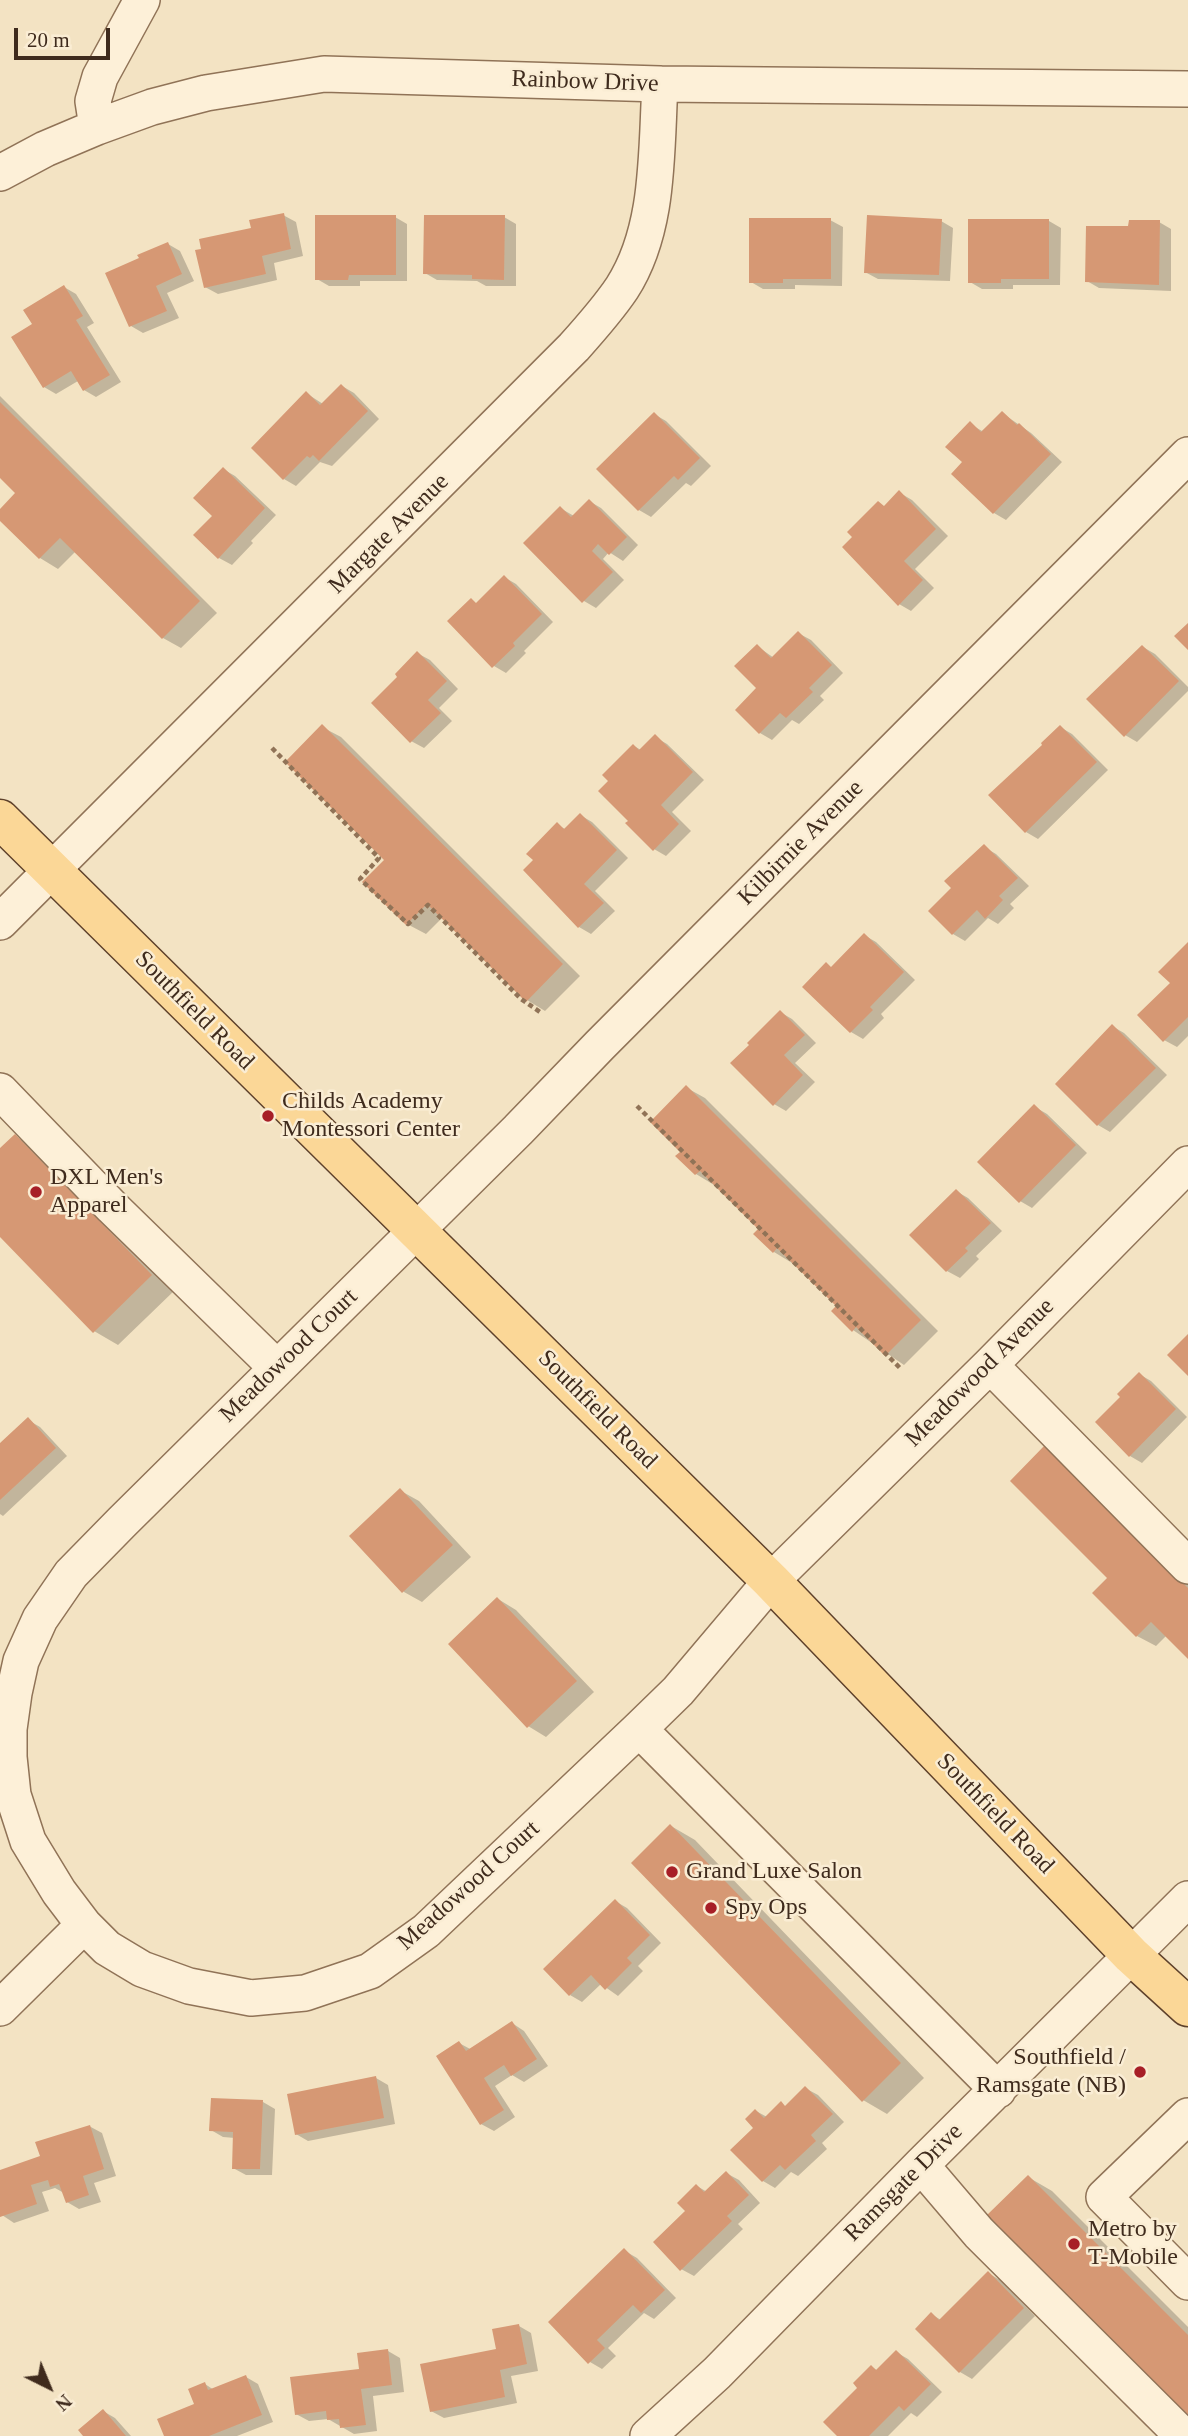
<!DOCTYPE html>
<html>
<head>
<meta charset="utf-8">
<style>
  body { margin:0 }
  #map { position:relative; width:1188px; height:2436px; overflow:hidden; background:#f3e3c3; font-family:Georgia,serif }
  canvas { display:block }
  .north { position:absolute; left:14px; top:2352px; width:70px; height:70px; -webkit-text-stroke:5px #faedd4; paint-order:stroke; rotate:137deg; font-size:19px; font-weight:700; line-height:28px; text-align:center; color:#3f2b1d }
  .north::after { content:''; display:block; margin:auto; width:24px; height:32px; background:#3f2b1d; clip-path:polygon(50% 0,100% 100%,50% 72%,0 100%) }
  .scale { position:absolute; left:14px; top:28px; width:96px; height:32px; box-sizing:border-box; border:4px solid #3f2b1d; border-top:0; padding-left:9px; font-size:21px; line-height:24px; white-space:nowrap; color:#3f2b1d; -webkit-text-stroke:5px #faedd4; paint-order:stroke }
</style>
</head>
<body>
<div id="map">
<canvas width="1188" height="2436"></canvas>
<div class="north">N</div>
<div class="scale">20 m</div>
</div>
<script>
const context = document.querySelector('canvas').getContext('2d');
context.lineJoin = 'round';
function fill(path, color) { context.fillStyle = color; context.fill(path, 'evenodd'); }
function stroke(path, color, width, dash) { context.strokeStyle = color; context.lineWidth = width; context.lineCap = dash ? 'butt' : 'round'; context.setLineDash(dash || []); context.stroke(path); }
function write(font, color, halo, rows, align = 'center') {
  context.font = font + ' Georgia,serif'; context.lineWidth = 5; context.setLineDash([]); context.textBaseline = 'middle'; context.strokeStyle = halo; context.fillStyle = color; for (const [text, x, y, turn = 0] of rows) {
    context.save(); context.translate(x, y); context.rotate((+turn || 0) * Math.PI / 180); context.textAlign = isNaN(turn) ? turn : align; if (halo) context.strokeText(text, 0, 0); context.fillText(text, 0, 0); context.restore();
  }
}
fill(new Path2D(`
  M283,215L296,222L303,256L274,263L277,280L218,294L205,287L253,229Z
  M395,217L407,224V281H360V286H329L317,279Z
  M504,217L516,224V286H486L477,281L437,280L425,273Z
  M830,220L843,227L842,286L795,285V289H763L751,282Z
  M941,221L953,228L950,281L878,279L865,272Z
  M1049,221L1061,228L1060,285H1013V289H982L970,282Z
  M1159,222L1171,229V291L1099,288L1087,281L1130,228Z
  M168,244L180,251L194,281L167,293L179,318L143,333L131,326Z
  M64,287L76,294L94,323L87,327L121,382L96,397L84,390L78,381L56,394L44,387L34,325Z
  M342,386L354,393L379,419L332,466L320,462L296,486L284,479L306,393L323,404Z
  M0,396L217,613L181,648L163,638L76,551L58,569L40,558L0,518V511L18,493L0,476Z
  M1002,413L1031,433L1062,462L1006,520L994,513L953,474L964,462L970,424L982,431Z
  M654,414L666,421L711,466L691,486L686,483L651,517L639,510L598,469Z
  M223,469L235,476L276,515L251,541L253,543L232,565L219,558L196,535L214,516Z
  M900,493L912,500L948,536L915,569L934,588L911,611L899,604L885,507Z
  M589,501L601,508L638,545L623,561L609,552L603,559L624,580L596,608L584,601L560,508L574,516Z
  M504,577L516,584L553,622L524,651L526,653L506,673L494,666Z
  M798,633L811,640L843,673L820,696L824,700L799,724L792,720L772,740L760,733L757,646L774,658Z
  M1143,647L1155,654L1188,687V691L1137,742L1125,735Z
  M417,653L430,660L458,689L439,708L452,721L424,748L411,741L400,677Z
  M322,727L341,737L580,976L545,1011L527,1000L443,917L426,934L407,924L365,882L386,860Z
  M1060,727L1072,734L1108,770L1038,839L1026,832Z
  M655,737L667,744L704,780L672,812L691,831L666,856L654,849L630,821L634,746L641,750Z
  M580,815L592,822L628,858L595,891L615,911L591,934L579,927L526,870L535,860L557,825L565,829Z
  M984,847L996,854L1029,886L1010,904L1014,908L998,924L988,918L965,941L953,934L930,911L953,888Z
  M864,935L876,942L915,980L881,1014L884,1018L863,1039L851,1032L805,987L832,968Z
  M1188,944V1036L1177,1047L1164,1040L1172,983Z
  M780,1012L792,1019L816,1043L795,1063L815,1082L786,1111L774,1104Z
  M1112,1026L1124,1033L1167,1075L1110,1132L1098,1125Z
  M687,1088L705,1098L938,1331L904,1365L853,1330L838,1306L792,1263L774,1252L756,1234L760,1229L714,1185L696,1174L683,1152Z
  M1035,1107L1047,1114L1087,1153L1032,1208L1020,1201Z
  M15,1136L39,1150L175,1290L118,1345L94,1331L0,1235V1150Z
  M956,1191L968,1198L1002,1231L976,1256L979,1259L960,1278L947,1271L912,1235Z
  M1139,1374L1151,1381L1187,1417L1142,1463L1130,1456L1123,1396Z
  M28,1420L40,1427L67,1456L3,1516L0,1514V1446Z
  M1063,1458L1188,1583V1656L1167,1635L1156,1646L1137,1636L1109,1578Z
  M401,1491L419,1501L471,1557L422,1602L404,1592L352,1536Z
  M498,1599L516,1610L594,1692L546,1737L528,1726Z
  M671,1826L695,1840L924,2078L887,2114L863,2100Z
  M615,1901L627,1908L661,1943L638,1966L643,1971L618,1996L601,1984L582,2002L570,1995Z
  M512,2023L524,2031L548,2066L524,2082L512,2075L495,2086L515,2117L494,2131L481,2124L459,2043L472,2050Z
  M376,2078L388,2085L395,2124L308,2141L296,2134Z
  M805,2088L818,2095L844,2122L822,2143L827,2149L798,2176L791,2172L775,2188L763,2181L756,2128V2111L767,2117L786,2107Z
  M263,2102L275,2109L272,2175H246L233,2168L235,2138L223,2137L211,2130Z
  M89,2126L102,2133L116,2176L94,2183L101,2202L79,2209L67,2202L64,2193L55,2188L42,2192L49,2211L14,2223L2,2215L0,2172L42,2157Z
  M726,2173L739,2180L760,2203L738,2224L743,2229L694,2276L681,2269L688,2211L697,2186L707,2192Z
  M1028,2177L1052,2191L1188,2327V2415Z
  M625,2251L637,2258L676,2298L654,2319L644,2313L608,2348L616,2356L602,2369L590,2362Z
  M988,2273L1000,2280L1035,2316L972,2379L960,2372L931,2314L941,2320Z
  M519,2326L531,2333L538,2371L511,2376L517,2403L444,2418L431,2411L498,2350Z
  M388,2351L400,2358L404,2392L373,2396L377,2431L354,2434L328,2419L309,2421L296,2414Z
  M896,2352L908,2359L942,2392L917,2417L911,2413L888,2436H839L860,2388L872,2367L878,2371Z
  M246,2377L258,2384L273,2422L237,2436H166L196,2405L205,2384L214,2390Z
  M103,2411L115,2418L131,2436H85Z`), '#0003');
fill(new Path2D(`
  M284,213L291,249L262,256L266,274L204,288L195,250L201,249L199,239L251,228L249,220Z
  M315,215H396V275H349L348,280H315Z
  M424,215H505L504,280L472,279V275L423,274Z
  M867,215L942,219L939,275L864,273Z
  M749,218H831V279H783V283H749Z
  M968,219H1049V279H1001V283H968Z
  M1129,220H1160L1159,285L1085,282L1086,226H1128Z
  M168,242L182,274L156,286L167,311L129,327L105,273L139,258L137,255Z
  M64,285L83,316L76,320L110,375L83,391L71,371L43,388L11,337L32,324L23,310Z
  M341,384L368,411L319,461L313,455L310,458L307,456L283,480L251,448L306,391L320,405Z
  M0,402L200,601L162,639L60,538L39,559L0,521V509L15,493L0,478Z
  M1002,411L1017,425L1019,423L1051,454L993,514L951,474L962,462L945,447L970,421L981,432Z
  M654,412L700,458L678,480L674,476L638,511L596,469Z
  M223,467L265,508L218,559L193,535L212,516L193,498Z
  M899,490L936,529L904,561L923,580L898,606L842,547L852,537L847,532L878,501L884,506Z
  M589,499L627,537L609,555L598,544L592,551L613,572L582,603L523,543L560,506L571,517Z
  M504,575L542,614L513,643L515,646L492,668L447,621L471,598L476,603Z
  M1188,623V650L1174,636Z
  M798,631L832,665L809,688L813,692L786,718L780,713L759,734L735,710L756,688L734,666L757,644L771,658Z
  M1142,645L1179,681L1124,737L1086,699Z
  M417,651L447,681L428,700L441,713L410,743L371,703L397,677L395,674Z
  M322,724L563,964L526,1002L427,904L406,925L362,882L384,860L285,762Z
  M1060,725L1097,762L1025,833L988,795L1042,745L1041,743Z
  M655,734L693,772L661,805L679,824L653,851L625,823L628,821L598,791L608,781L602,775L633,744L639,750Z
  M580,813L617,850L584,884L604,903L578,928L523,870L533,860L526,854L557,822L564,829Z
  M984,844L1018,878L999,896L1003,900L985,919L977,910L952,935L928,911L951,888L944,881Z
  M864,933L904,972L870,1007L873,1010L850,1033L802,987L826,962L831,967Z
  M1188,942V1017L1163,1042L1137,1015L1170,983L1158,972Z
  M780,1010L805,1035L784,1055L803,1075L773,1106L730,1063L749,1045L747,1043Z
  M1112,1024L1156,1068L1097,1126L1055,1084Z
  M686,1085L921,1320L885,1356L856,1327L852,1332L831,1311L836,1306L777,1248L773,1253L753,1234L758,1229L700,1171L695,1175L675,1156L680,1152L650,1122Z
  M1034,1104L1076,1145L1019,1203L977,1162Z
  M15,1134L152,1275L93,1333L0,1237V1148Z
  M956,1189L991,1223L965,1248L968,1251L946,1272L909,1235Z
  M1188,1334V1376L1167,1355Z
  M1139,1372L1176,1409L1129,1457L1095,1422L1120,1397L1117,1394Z
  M28,1417L56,1448L0,1500V1443Z
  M1045,1445L1188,1588V1659L1151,1622L1136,1637L1092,1593L1107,1578L1010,1481Z
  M400,1488L453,1545L402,1593L349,1536Z
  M497,1597L577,1681L527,1728L448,1644Z
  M670,1824L901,2063L862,2102L631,1863Z
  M615,1899L650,1935L627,1958L632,1963L605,1990L591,1975L569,1996L543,1969Z
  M512,2021L537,2059L511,2076L504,2065L484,2078L504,2110L480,2125L436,2056L459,2041L466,2051Z
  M376,2076L384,2118L295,2135L287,2094Z
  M805,2086L833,2114L811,2135L816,2141L785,2170L780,2165L762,2182L730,2150L753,2128L745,2119L755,2109L764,2118L781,2101L785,2106Z
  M211,2098L263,2100L260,2169H232L233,2132L209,2131Z
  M90,2125L104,2169L83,2176L89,2195L66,2203L59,2184L50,2187L48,2180L31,2185L37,2204L0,2217V2170L40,2156L35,2142Z
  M726,2171L749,2195L727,2216L732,2221L680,2271L653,2242L685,2211L677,2203L696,2184L704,2192Z
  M1028,2175L1188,2335V2418L986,2216Z
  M624,2248L665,2290L641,2313L633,2305L597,2340L605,2348L588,2364L548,2322Z
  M988,2271L1024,2308L959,2373L915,2329L931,2312L939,2320Z
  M519,2324L527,2364L500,2370L505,2397L430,2412L420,2364L496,2349L492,2329Z
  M388,2349L392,2385L361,2389L366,2425L340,2428L339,2419L327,2420L326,2411L295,2415L290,2377L359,2369L357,2353Z
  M896,2350L931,2384L904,2411L899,2406L869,2436H837L823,2422L857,2388L853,2383L871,2365L876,2370Z
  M246,2375L262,2415L209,2436H164L157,2419L194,2404L188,2389L205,2382L208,2390Z
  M103,2409L126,2436H83L78,2430Z`), '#d69874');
const minor = new Path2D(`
  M97,127L93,101L100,77L142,0
  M0,173L45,149L97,127L152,107L206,93L324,74L660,84L1188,89
  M1188,455L600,1045L518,1130L122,1522L71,1574L40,1619L21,1661L14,1693L9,1729V1757L13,1795L28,1841L59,1892L84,1925L107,1948L142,1969L189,1986L251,1998L305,1993L370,1971L426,1931L639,1729L678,1691L771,1581L990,1365L1188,1164
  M0,922L574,347C591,328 608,309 622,288C660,229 656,152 660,84
  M0,1091L112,1207L277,1368
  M990,1365L1188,1566
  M639,1729L998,2090
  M0,2008L84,1925
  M1188,2116L1104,2197L1188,2282
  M921,2165L979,2233L1183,2436
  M648,2436L717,2373L921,2165L1188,1899`);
const major = new Path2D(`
  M0,819L771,1581L1131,1955L1188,2007`);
stroke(minor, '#907357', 38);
stroke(major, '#5e412b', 41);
stroke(new Path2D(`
  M272,748L379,858L360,879L408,924L428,905L521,999L540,1012
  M637,1106L901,1369`), '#907357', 4.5, [5, 3.5]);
stroke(minor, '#fdf0d8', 35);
stroke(major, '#fbd797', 38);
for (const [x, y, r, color] of [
  [268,1116,7,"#a71f27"],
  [36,1192,7,"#a71f27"],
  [672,1872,7,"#a71f27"],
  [711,1908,7,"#a71f27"],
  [1140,2072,7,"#a71f27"],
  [1074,2244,7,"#a71f27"]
]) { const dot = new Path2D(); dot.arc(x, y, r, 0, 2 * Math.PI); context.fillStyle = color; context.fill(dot); stroke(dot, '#faedd4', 2.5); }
write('24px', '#3f2b1d', '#faedd4', [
  ["Rainbow Drive",585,82,2],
  ["Margate Avenue",389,534,-45],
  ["Kilbirnie Avenue",801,843,-45],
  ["Southfield Road",194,1011,45],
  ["Meadowood Court",289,1356,-44],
  ["Meadowood Avenue",980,1373,-45],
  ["Southfield Road",597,1410,45],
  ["Southfield Road",995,1814,46],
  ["Meadowood Court",469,1886,-42],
  ["Ramsgate Drive",904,2183,-45]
]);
write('24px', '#3f2b1d', '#faedd4', [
  ["Childs Academy",282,1102],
  ["Montessori Center",282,1130],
  ["DXL Men's",50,1178],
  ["Apparel",50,1206],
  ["Grand Luxe Salon",686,1872],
  ["Spy Ops",725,1908],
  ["Southfield /",1126,2058,"right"],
  ["Ramsgate (NB)",1126,2086,"right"],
  ["Metro by",1088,2230],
  ["T-Mobile",1088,2258]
], 'left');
</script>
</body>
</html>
